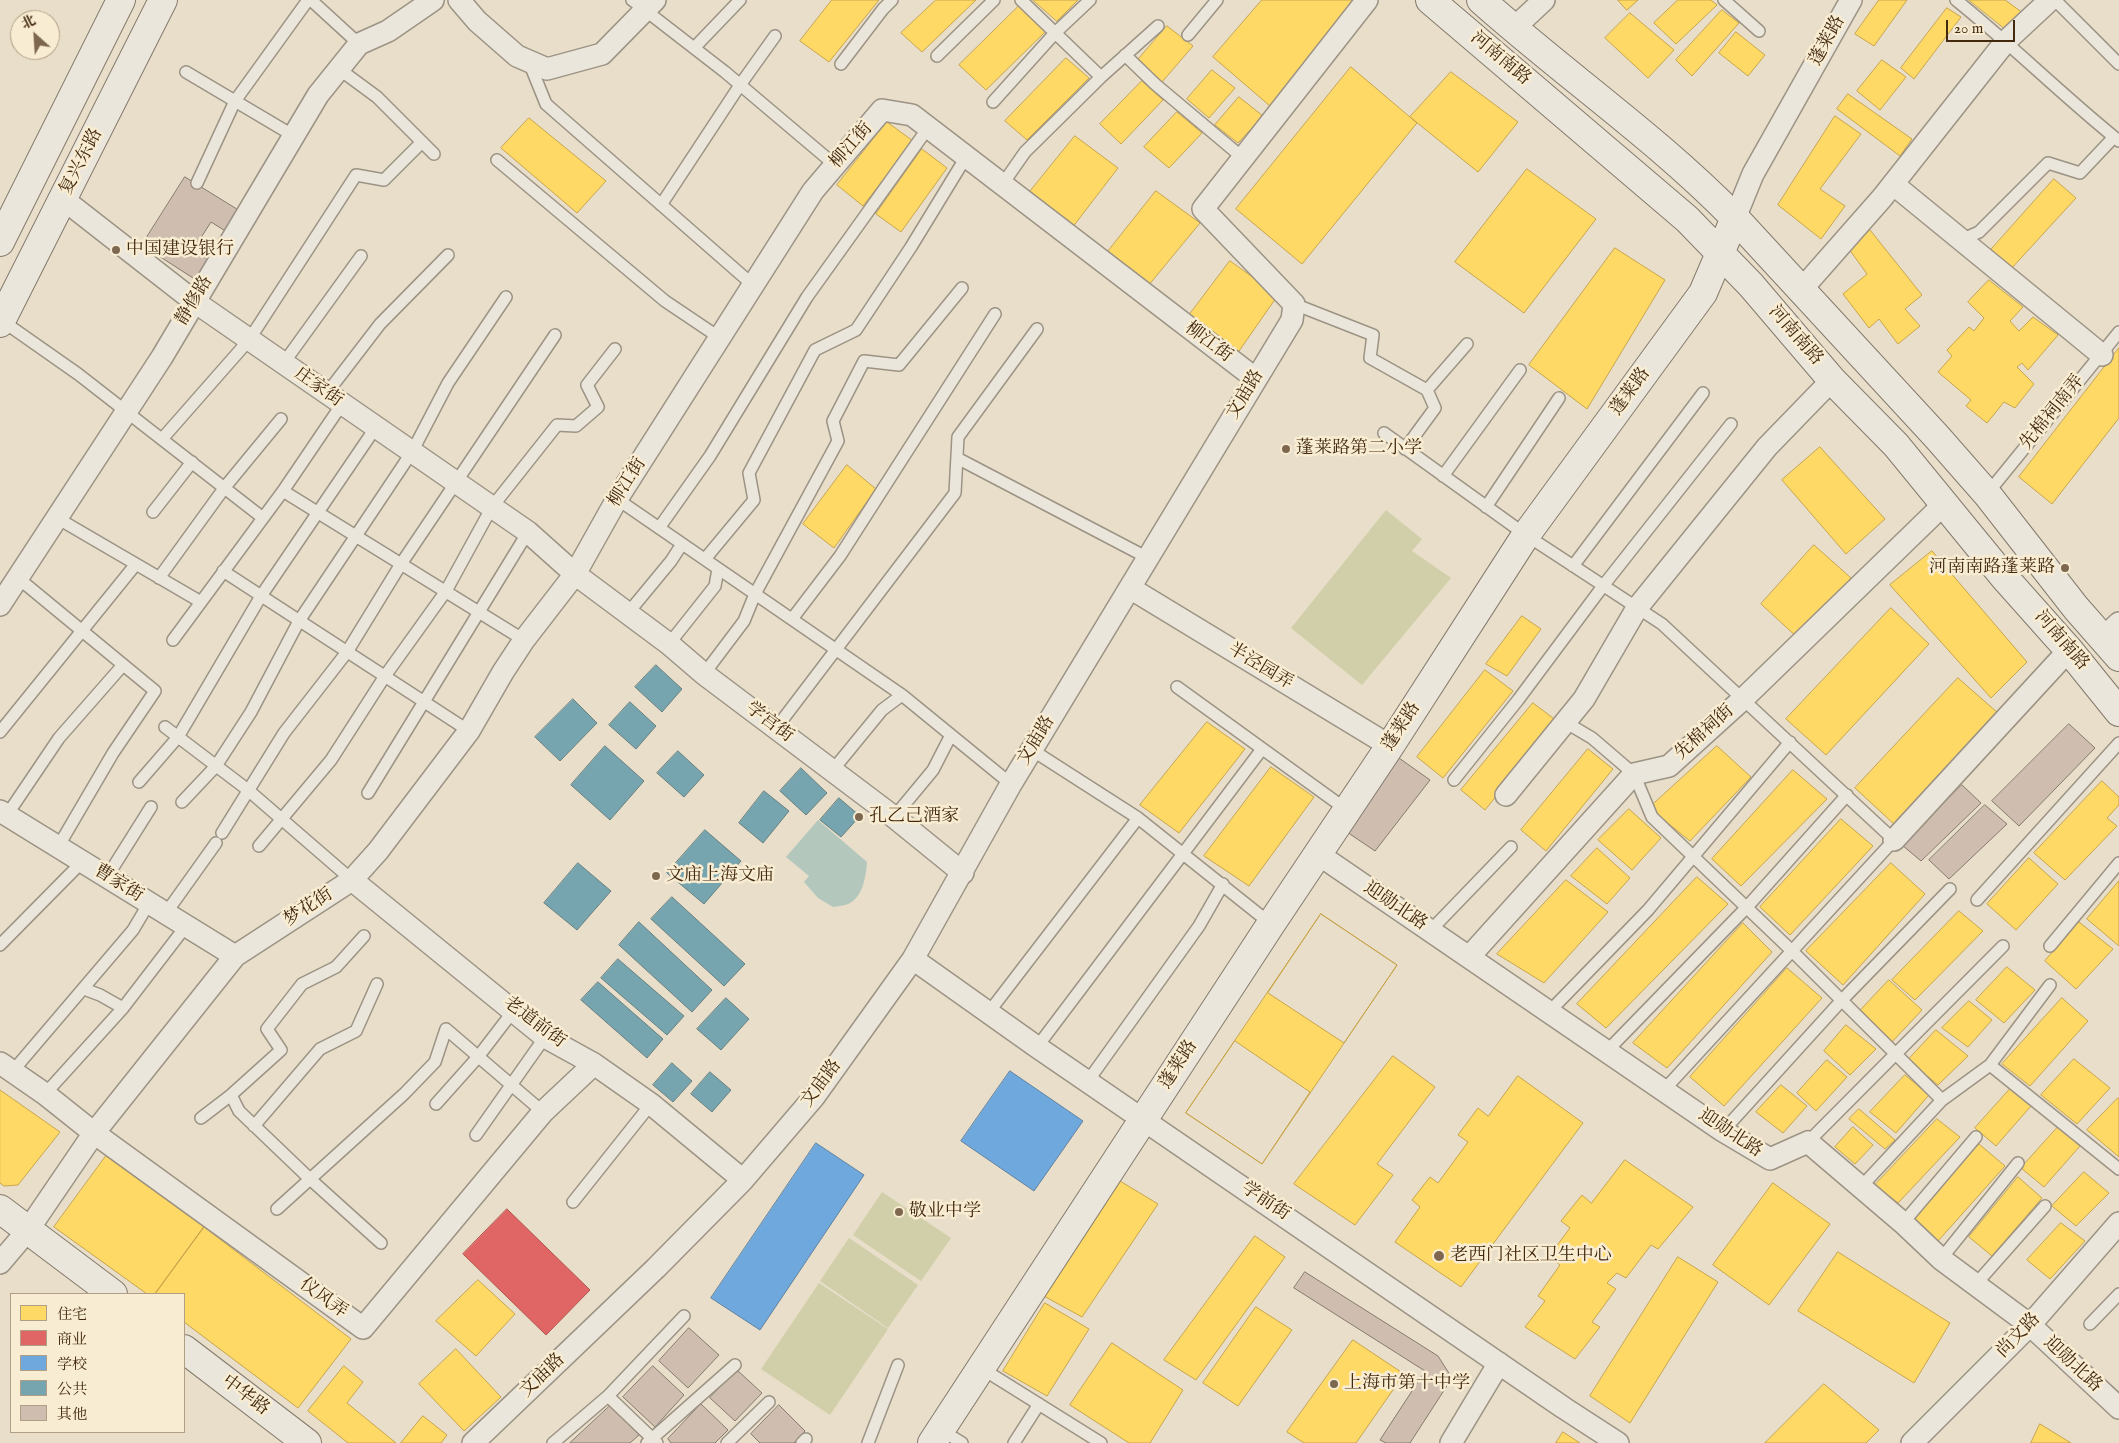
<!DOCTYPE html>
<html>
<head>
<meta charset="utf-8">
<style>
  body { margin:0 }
  #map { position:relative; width:2119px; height:1443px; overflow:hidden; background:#e8dec9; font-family:"IM FELL English","Noto Serif SC",serif }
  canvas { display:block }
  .legend { position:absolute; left:10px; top:1293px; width:175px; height:140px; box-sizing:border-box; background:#f8edd3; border:1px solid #b09f84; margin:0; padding:6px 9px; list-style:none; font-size:15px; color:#43290e }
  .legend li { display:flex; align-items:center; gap:10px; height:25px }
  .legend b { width:25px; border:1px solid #b09f84 }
  .north { position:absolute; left:10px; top:10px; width:50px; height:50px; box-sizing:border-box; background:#f8edd3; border:1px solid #b09f84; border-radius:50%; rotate:334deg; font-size:14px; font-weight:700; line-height:20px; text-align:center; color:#43290e }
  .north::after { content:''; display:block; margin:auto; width:18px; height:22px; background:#7d684f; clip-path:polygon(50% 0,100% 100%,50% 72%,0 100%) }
  .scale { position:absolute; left:1946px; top:20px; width:69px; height:22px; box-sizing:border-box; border:2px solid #43290e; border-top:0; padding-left:6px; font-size:15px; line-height:18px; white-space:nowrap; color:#43290e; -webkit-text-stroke:4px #f8edd3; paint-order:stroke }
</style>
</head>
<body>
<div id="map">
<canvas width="2119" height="1443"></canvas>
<ul class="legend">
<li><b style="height:14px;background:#ffd966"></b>住宅</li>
<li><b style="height:14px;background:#e06666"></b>商业</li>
<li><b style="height:14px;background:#6fa8dc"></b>学校</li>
<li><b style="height:14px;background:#76a5af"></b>公共</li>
<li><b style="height:14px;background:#cfbeb0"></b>其他</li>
</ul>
<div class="north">北</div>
<div class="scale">20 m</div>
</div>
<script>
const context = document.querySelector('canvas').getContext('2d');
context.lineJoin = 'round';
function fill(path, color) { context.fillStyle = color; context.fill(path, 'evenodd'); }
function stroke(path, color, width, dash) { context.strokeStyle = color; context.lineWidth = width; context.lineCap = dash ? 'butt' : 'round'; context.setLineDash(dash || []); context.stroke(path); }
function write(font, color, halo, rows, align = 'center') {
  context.font = font + ' "IM FELL English","Noto Serif SC",serif'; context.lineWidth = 5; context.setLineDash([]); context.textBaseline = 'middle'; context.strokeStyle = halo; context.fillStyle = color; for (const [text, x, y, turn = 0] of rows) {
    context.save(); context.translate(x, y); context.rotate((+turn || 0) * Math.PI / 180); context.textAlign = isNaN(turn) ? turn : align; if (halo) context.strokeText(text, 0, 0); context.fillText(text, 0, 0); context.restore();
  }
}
fill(new Path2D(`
  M1386,510L1422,539L1412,551L1451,578L1362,685L1291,628Z
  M882,1192L951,1238L921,1281L853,1235Z
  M849,1238L918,1285L888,1328L820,1281Z
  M819,1283L888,1329L830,1415L761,1369Z`), '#d1cfa9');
fill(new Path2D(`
  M818,820L867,862C866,876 863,896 850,903C845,906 838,906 833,907L818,898L804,882L809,876L786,857Z`), '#b4c7bd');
const homes = new Path2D(`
  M832,0H879L829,62L800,41Z
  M936,0H976L922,52L901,33Z
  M1033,0H1078L1057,21Z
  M1262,0H1357L1270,106L1213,57Z
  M1618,0H1638L1627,10Z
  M1678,0H1711L1717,5L1676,44L1654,23Z
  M1879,0H1907L1874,46L1855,34Z
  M1969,0H2005L2023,13L2008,31Z
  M1019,6L1045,32L986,90L959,65Z
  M1947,8L1961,17L1914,79L1901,68Z
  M1722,10L1739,23L1692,76L1676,60Z
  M1630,13L1674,50L1648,78L1605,38Z
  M1167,26L1193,46L1162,82L1136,62Z
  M1736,32L1765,55L1748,76L1719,53Z
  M1066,58L1089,78L1027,140L1005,121Z
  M1882,60L1906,77L1880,110L1857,91Z
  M1351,67L1417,123L1302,264L1236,209Z
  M1212,70L1235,88L1209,118L1187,99Z
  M1451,72L1518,122L1478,172L1410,117Z
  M1142,81L1163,100L1121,144L1100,124Z
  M1848,94L1912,139L1900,156L1837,109Z
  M1239,97L1263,116L1238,143L1215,125Z
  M1177,112L1202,133L1169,168L1144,147Z
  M1835,116L1861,134L1820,189L1845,206L1821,239L1778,205Z
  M529,118L606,181L577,213L501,148Z
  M887,122L913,141L863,206L837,185Z
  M1075,136L1118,168L1072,228L1028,194Z
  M922,149L947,168L901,232L876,214Z
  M1527,169L1596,219L1524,313L1455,262Z
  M2054,179L2076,198L2010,270L1989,252Z
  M1156,191L1200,223L1148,286L1106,254Z
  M1870,230L1922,295L1905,309L1920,326L1898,344L1879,319L1869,328L1843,294L1867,274L1849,249Z
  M1615,248L1665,280L1587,409L1529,365Z
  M1230,261L1278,295L1237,354L1187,318Z
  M1989,280L2023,307L2010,321L2019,331L2033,317L2058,335L2028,370L2022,363L2017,367L2034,384L2015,408L2004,402L1987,423L1966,406L1971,400L1938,372L1952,356L1947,350L1969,327L1974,331L1984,318L1968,302Z
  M2119,348V418L2052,504L2019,477Z
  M1820,447L1885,519L1846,554L1782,480Z
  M847,465L876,489L834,548L803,524Z
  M1814,545L1851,578L1799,639L1761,604Z
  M1932,551L2027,662L1991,698L1890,585Z
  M1891,608L1929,644L1826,755L1786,719Z
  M1522,616L1541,629L1507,676L1486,664Z
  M1485,670L1513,691L1443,778L1417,757Z
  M1958,678L1998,713L1895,825L1855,788Z
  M1533,703L1557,721L1485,810L1461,790Z
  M1207,722L1245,749L1179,833L1140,805Z
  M1717,746L1751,777L1690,841L1649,808Z
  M1588,749L1613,769L1546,851L1521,830Z
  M1271,767L1314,797L1249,886L1204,856Z
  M1793,770L1827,799L1741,886L1712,859Z
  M2102,781L2119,797V805L2107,818L2117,826L2065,880L2034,853Z
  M1629,809L1661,838L1632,870L1598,840Z
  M1841,819L1873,846L1790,935L1760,907Z
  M1597,848L1630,878L1607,904L1571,876Z
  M2029,858L2058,884L2016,930L1987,904Z
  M1891,863L1925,894L1843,985L1806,951Z
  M1697,877L1728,904L1606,1028L1577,1004Z
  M1566,880L1608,912L1544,983L1497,954Z
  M2119,881V946L2087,919Z
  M1959,911L1983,931L1915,1000L1892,980Z
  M1321,914L1397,965L1262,1164L1186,1113Z
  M1321,914L1397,965L1344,1043L1268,993Z
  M2079,922L2113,949L2076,989L2045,961Z
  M1743,923L1772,952L1667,1068L1633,1043Z
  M2007,967L2035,990L2004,1023L1976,1000Z
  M1787,968L1822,998L1724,1106L1690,1077Z
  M1889,980L1922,1010L1890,1044L1858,1013Z
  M2062,998L2088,1021L2030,1086L2002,1064Z
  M1969,1001L1992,1020L1968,1047L1942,1028Z
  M1846,1025L1876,1049L1850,1075L1824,1051Z
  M1936,1030L1968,1056L1938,1085L1908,1060Z
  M1235,1041L1310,1092L1262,1164L1186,1113Z
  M1393,1056L1435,1087L1377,1164L1393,1175L1355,1225L1294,1184Z
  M2074,1059L2110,1088L2077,1124L2041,1095Z
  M1827,1060L1847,1077L1816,1111L1797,1093Z
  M1905,1075L1929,1095L1896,1133L1870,1112Z
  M1518,1076L1583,1123L1461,1287L1395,1242L1420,1207L1412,1200L1430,1177L1438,1183L1468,1142L1458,1135L1478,1108L1488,1116Z
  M1781,1085L1807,1106L1783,1133L1756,1112Z
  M2010,1089L2031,1106L1996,1146L1975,1128Z
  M0,1090L60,1132L18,1185L4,1186L0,1183Z
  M2118,1098L2119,1099V1157L2087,1130Z
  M1859,1109L1895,1140L1885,1149L1849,1119Z
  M1937,1119L1960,1137L1898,1203L1875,1185Z
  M1853,1127L1873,1145L1855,1164L1835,1147Z
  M2058,1127L2080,1146L2044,1187L2021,1168Z
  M1979,1144L2005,1166L1938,1241L1912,1221Z
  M106,1156L204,1227L155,1294H147L54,1227Z
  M1625,1160L1693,1207L1658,1249L1651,1245L1626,1278L1617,1273L1607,1283L1616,1289L1592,1322L1600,1327L1575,1359L1525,1327L1545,1301L1538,1296L1560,1265L1549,1256L1570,1228L1561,1221L1582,1195L1591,1203Z
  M2084,1172L2109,1193L2076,1226L2052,1206Z
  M2018,1177L2042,1198L1992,1256L1969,1237Z
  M1120,1181L1158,1204L1082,1317L1042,1295Z
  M1773,1183L1830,1224L1769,1305L1713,1265Z
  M2061,1223L2085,1241L2050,1279L2027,1260Z
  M204,1227L351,1339L298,1408L184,1322V1294H155Z
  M1255,1236L1285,1257L1196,1380L1164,1360Z
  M1838,1252L1950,1323L1914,1383L1798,1311Z
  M1678,1257L1718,1282L1630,1423L1590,1396Z
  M478,1280L515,1314L476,1356L436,1321Z
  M1045,1303L1089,1329L1047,1396L1003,1371Z
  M1256,1307L1292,1330L1238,1406L1203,1383Z
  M1353,1340L1404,1374L1356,1443H1304L1287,1432Z
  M1112,1343L1183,1390L1150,1443H1129L1070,1405Z
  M456,1349L501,1397L464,1431L419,1384Z
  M344,1366L363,1382L347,1403L396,1443H348L308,1411Z
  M1824,1384L1879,1430L1866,1443H1765Z
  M423,1416L447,1435L441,1443H401Z
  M2040,1424L2071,1443H2031Z
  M1563,1432L1580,1443H1556Z`);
fill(homes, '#ffd966');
stroke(homes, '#c7a44c', 1);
const shops = new Path2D(`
  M507,1209L590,1290L546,1335L463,1254Z`);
fill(shops, '#e06666');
stroke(shops, '#b1544c', 1);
const schools = new Path2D(`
  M1010,1071L1083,1121L1034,1191L961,1141Z
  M816,1143L864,1175L760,1330L711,1298Z`);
fill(schools, '#6fa8dc');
stroke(schools, '#62829e', 1);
const public = new Path2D(`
  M656,665L682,689L662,712L635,687Z
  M573,699L597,723L560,761L535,737Z
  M630,702L656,726L636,749L609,725Z
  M605,746L644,781L610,820L571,785Z
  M678,751L704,775L684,797L657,773Z
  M801,768L827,793L806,815L780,791Z
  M764,791L789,811L763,843L739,823Z
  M839,798L860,816L841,837L820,820Z
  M705,830L741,861L704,904L667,873Z
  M578,863L611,891L577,930L544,903Z
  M672,897L745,964L724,986L651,919Z
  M639,922L712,990L692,1012L619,945Z
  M618,959L684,1016L667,1035L601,978Z
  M598,982L663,1039L647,1058L581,1000Z
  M726,998L749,1019L721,1050L697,1029Z
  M672,1063L692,1081L673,1102L653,1085Z
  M710,1072L731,1090L712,1112L691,1094Z`);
fill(public, '#76a5af');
stroke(public, '#67807f', 1);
const building = new Path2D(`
  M185,177L240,211L227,232L211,222L193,250L209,260L196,280L142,245Z
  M2069,724L2095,748L2019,826L1992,801Z
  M1399,758L1430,780L1375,851L1344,830Z
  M1962,785L1981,803L1921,861L1902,845Z
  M1985,805L2007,824L1949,879L1929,860Z
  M1305,1272L1438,1356L1452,1378L1410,1443H1386L1380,1440L1425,1371L1294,1288Z
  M689,1328L719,1355L688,1388L659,1361Z
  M653,1366L684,1395L655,1427L623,1397Z
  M737,1370L762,1393L735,1421L710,1398Z
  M701,1404L728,1430L715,1443H671L668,1439Z
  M611,1405L639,1435L630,1443H570Z
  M779,1405L805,1431L794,1443H760L751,1434Z`);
fill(building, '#cfbeb0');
stroke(building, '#847a6c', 1);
const lane = new Path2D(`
  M311,0L359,44
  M632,0L725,72L835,165
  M1021,0L1101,77
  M1724,0L1759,31
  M1956,0C2012,45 2063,96 2119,141
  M2055,0L2119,64
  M1188,35L1217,0
  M694,48L740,0
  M1125,55L1155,84L1243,158
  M937,56L994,0
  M529,62L546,104L753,285
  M841,64L883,9L892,0
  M339,69L377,97L434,154
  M186,72L294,136
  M993,102L1055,33L1090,0
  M497,160L665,301L720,338
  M197,183L235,101L308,0
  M1002,185L1025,152L1101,77L1158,26
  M661,205L740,85L775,36
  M1961,240L1979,232L2048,163L2080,173L2114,137
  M1294,304L1373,335L1370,358L1427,390
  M1,320L78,374L263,518
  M283,364L361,256
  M327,393L380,324L448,255
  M1384,433L1526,535L1662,624L1894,840L1664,1090
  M162,439L249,340L356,175L384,180L422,142
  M1405,449L1435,408L1427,390L1467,344
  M957,458L1148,558
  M1443,476L1520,370
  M283,491L524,640
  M1987,494L2119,332
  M617,499L902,695L1011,784
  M1486,507L1559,398
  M153,512L192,462
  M57,518L201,602
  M659,528L710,456L807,297L928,128
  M705,559L754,500L749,473L815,350L856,330L911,247L966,157
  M1573,566L1703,393
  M223,571L469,731
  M18,578L155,691L113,753L58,847
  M159,578L225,487L281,419
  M628,613L671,561L682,544
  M792,619L840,556L995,314
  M173,640L283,491L342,404
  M669,644L715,586L718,569
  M704,674L744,621L755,594L838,441L833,421L864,361L899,365L962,288
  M1177,687L1347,810
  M1565,722L1592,738L1634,774L1652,817L1792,951L1942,1100L1990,1065L2119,1169
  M165,727L248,790L352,880
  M777,727L955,493L958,437L1037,329
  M0,732L136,564
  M1032,750L1138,818L1271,924
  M832,771L882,710L902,695
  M1454,780L1518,700L1603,586L1731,424
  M139,782L178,737L261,596L376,427
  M368,793L528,532
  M182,802L216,766L251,712L299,621L412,452L448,383L506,297
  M7,815L59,738L123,665
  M894,817L933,770L951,735
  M222,833L284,733L347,652L401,564L555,335
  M259,846L331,760L385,676L446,591L492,507L557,425L576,426L598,407L587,385L615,349
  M107,877L151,807
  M1977,900L2119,743
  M166,913L216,843
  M1430,931L1511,847
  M0,945L82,862
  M2050,946L2119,863
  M84,989L100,995L123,1008
  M989,1012L1138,818
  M1549,1012L1648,910L1790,742
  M1037,1047L1262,749
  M1607,1051L1747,907L1847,795
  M1990,1065L2050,985
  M12,1072L133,930L149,903
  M1088,1081L1199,926L1223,884
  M45,1094L123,1008L186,926
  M231,1095L239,1111L310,1179L381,1243
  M436,1104L478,1057L514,1010
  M201,1118L231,1095L281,1050L267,1029L302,984L336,967L364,936
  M254,1126L320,1049L356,1031L377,984
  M1723,1131L1842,1000L1950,889
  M476,1135L545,1037
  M1808,1142L2003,946
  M1860,1188L1942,1100
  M573,1202L651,1104
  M277,1209L404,1094L435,1062L446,1029L543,1112
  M1903,1223L1976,1137
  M1941,1259L2018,1163
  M1976,1284L2045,1206
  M2090,1324L2119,1294
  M981,1368L1101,1443
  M608,1396L657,1443
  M941,1430L962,1443
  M553,1443L608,1396L684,1316
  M647,1443L735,1365
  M727,1443L769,1402
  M802,1443L806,1439
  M868,1443L898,1365
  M1014,1443L1039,1404`);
const street = new Path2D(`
  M459,0L477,21L517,56L547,69L602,54L655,0
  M1513,29L1544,0
  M1893,184L2102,355
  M63,199L195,302L528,532L575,574L669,644L704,674L894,817L963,873
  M1735,218L1753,174L1851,0
  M1801,290L1882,198L2006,41L2050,0
  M1130,588L1390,746
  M0,605L162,357L318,95L359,44L388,31L433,0
  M2103,638L2119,623
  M1506,795L1584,699L1637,608L1767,447L1832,380
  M0,811L235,956
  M1894,840L2069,650
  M1318,854L1723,1131L1770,1159L1808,1142L1903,1223L1941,1259L2030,1325L2119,1408
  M352,880L545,1037L594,1064L651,1104L743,1180
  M1469,957L1634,774L1669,766L1743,699L1944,504
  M913,959L1037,1047L1564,1408L1618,1443
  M0,1063L45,1094L94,1133L363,1328L543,1112L594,1064
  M0,1263L28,1230L94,1133L235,956L352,880L378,851L469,731L503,672L524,640L575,574L617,499L813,191L882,110L912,115L1256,379
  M473,1443L656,1268L743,1180L814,1097L913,959L1011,784L1292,320L1294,304L1203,209L1367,0
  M1451,1443L1499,1363
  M1912,1443L2030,1325L2119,1223`);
const secondary = new Path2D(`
  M1430,0L1687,219L1751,285L1832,380L1896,445L2004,577L2069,650L2119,712
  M1481,0C1564,74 1657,138 1735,218L1937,437L1987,494L2076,608L2119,657
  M0,242L121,0
  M0,323L163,0
  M0,1209L113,1294
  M184,1349L307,1443
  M932,1443L1271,924L1390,746L1526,535L1703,293L1735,218`);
stroke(lane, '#9c9384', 14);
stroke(street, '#9c9384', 24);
stroke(secondary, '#847a6c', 30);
stroke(lane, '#ebe6dc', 11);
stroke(street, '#ebe6dc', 21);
stroke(secondary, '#ebe6dc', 28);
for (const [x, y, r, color] of [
  [116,250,5,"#7d684f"],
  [1286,449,5,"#7d684f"],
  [2065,568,5,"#7d684f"],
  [859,817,5,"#7d684f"],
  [656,876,5,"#7d684f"],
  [899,1212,5,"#7d684f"],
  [1439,1256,6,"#7d684f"],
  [1334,1384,5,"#7d684f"]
]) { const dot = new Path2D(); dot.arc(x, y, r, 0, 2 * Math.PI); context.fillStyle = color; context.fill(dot); stroke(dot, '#f8edd3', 2); }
write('18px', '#43290e', '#f8edd3', [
  ["蓬莱路",1828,41,-61],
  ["河南南路",1500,59,40],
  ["柳江街",852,146,-49],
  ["复兴东路",82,162,-63],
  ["静修路",195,301,-59],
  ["河南南路",1795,336,49],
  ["柳江街",1208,343,37],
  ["庄家街",318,388,35],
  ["蓬莱路",1631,392,-54],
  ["文庙路",1246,395,-59],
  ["先棉祠南弄",2053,413,-51],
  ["柳江街",628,483,-58],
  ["河南南路",2061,641,49],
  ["半泾园弄",1260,667,31],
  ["学宫街",769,723,37],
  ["蓬莱路",1402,727,-57],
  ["先棉祠街",1705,733,-42],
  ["文庙路",1037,741,-59],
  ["曹家街",118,884,32],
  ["迎勋北路",1395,907,34],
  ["梦花街",309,908,-33],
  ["老道前街",534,1023,37],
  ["蓬莱路",1179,1065,-57],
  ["文庙路",822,1084,-53],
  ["迎勋北路",1730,1134,33],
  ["学前街",1265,1202,34],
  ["仪风弄",323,1299,36],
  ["尚文路",2019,1336,-46],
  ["迎勋北路",2072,1365,43],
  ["文庙路",543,1376,-44],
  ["中华路",245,1396,37]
]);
write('18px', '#43290e', '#f8edd3', [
  ["中国建设银行",126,250],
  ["蓬莱路第二小学",1296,449],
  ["河南南路蓬莱路",2055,568,"right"],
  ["孔乙己酒家",869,817],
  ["文庙上海文庙",666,876],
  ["敬业中学",909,1212],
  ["老西门社区卫生中心",1450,1256],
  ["上海市第十中学",1344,1384]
], 'left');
</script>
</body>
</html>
